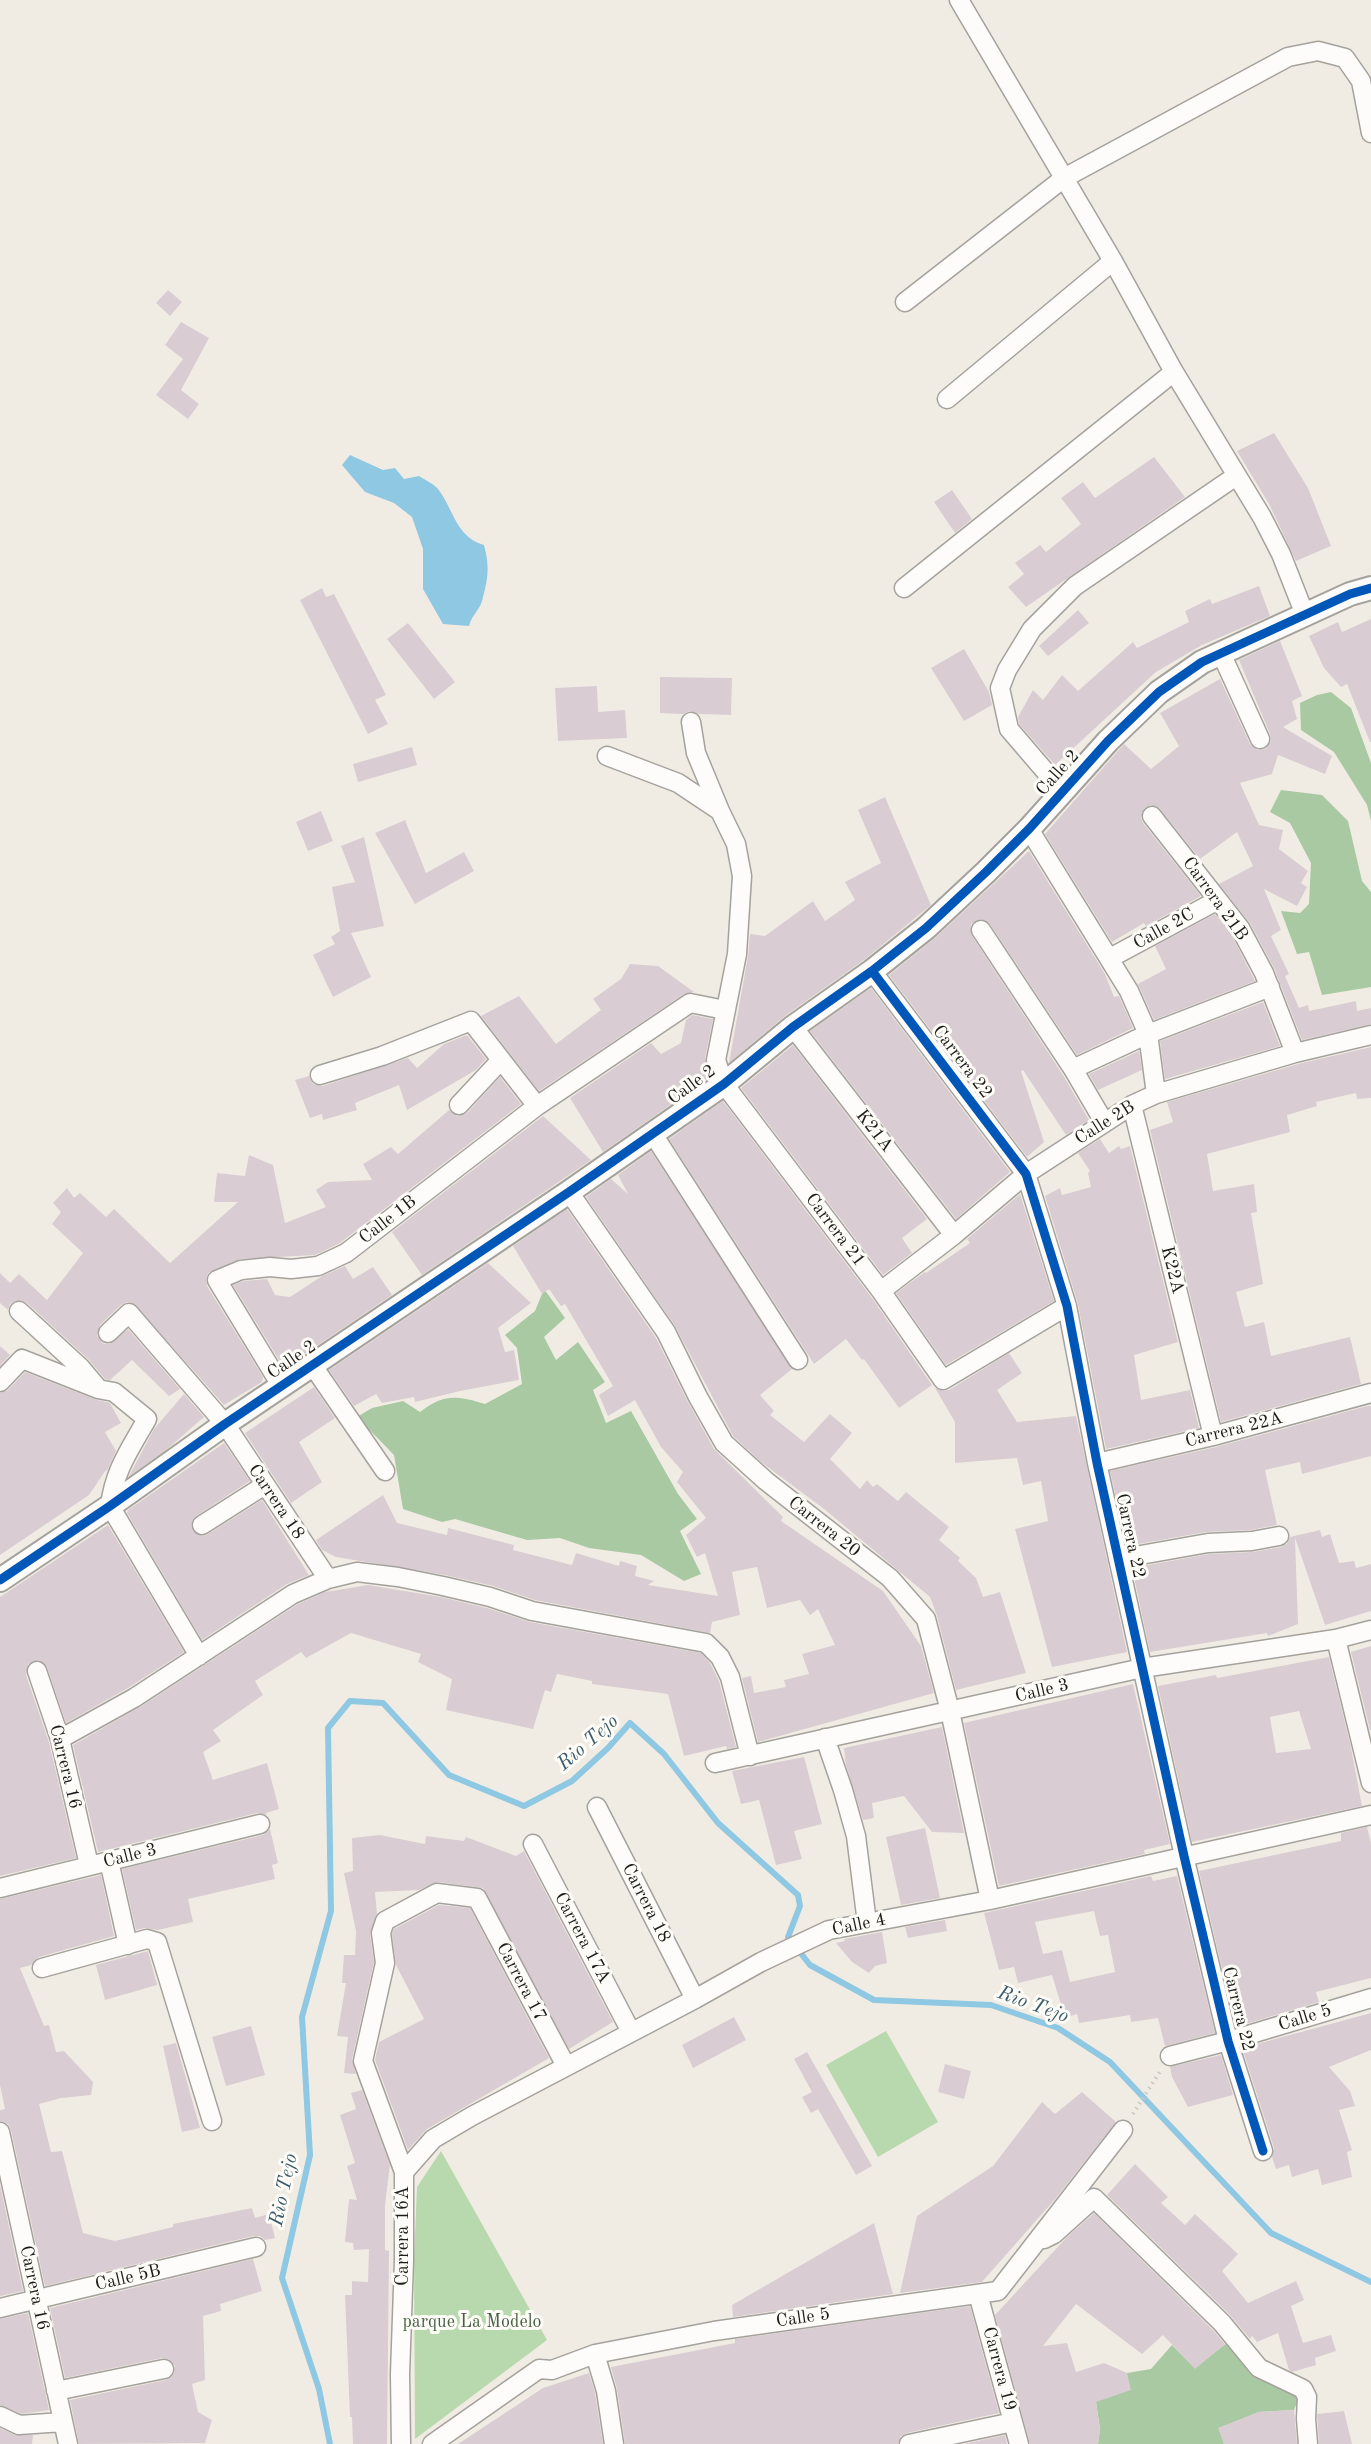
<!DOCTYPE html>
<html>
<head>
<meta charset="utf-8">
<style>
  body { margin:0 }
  canvas { display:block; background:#f1ece3 }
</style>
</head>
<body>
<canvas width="1371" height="2444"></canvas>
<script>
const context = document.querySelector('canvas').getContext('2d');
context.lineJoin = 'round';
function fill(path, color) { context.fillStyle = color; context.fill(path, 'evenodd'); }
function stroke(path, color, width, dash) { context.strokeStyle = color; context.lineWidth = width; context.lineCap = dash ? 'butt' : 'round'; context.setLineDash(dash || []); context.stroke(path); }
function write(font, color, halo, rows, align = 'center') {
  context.font = font + ' "Old Standard TT",serif'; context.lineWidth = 6; context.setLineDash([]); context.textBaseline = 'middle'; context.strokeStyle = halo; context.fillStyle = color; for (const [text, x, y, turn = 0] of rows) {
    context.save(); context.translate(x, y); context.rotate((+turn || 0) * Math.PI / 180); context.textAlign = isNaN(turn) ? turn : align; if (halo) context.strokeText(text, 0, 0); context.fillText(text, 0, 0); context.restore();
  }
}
fill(new Path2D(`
  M886,2031L938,2122L878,2157L826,2065Z
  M441,2151L547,2340L415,2439L414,2259L417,2187Z`), '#b8d9ad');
fill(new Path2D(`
  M1331,692L1351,708L1371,763V821L1367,805L1334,752L1301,730L1300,703L1317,695Z
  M1281,790L1322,795L1348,821L1362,881L1371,892V987L1322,995L1309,952L1297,954L1281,911L1300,913L1309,904L1311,863L1290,823L1270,812Z
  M544,1289L565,1318L544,1337L556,1360L578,1342L605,1382L593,1390L606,1423L631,1411L678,1494L697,1519L680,1531L701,1574L684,1581L641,1555L589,1548L560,1538L527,1540L455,1519L442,1522L403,1509L394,1455L357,1417L372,1408L403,1401L420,1412C443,1394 457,1395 485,1404L522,1384L517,1348L505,1335L535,1311Z
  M1228,2342L1300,2395L1294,2410L1259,2412L1219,2428L1224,2444H1098L1100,2429L1096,2402L1127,2373L1151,2369L1172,2345L1195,2368Z`), '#a9c9a3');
fill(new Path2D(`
  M350,455L383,470L395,468L404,479L419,476C425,480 434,484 438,489C454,510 456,537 484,545C490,568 488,579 482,601C480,609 472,615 469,626L443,624L423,589V549L412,517L394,503L365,492L342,465Z`), '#8fc8e2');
stroke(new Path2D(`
  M330,2444L319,2389L282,2278L310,2155L302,2017L331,1911L328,1728L350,1701L383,1703L449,1775L524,1806L572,1781L608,1748L630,1723L664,1754L718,1823L798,1895L800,1906L788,1937L810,1965L874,2000L991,2005L1058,2028L1110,2062L1271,2233L1371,2282`), '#8fc8e2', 6);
fill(new Path2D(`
  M168,290L182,302L170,316L156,303Z
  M181,322L209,338L181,390L199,404L188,419L156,395L183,359L165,345Z
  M1274,433L1308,488L1331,546L1296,561L1269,504L1237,451Z
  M1154,457L1185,497L1026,607L1008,587L1024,574L1015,563L1040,545L1046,552L1081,524L1061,498L1083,482L1095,498Z
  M952,490L972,519L955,533L934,502Z
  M1259,586L1270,616L1202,645L1156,672L1055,765L1019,724L1018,717L1033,690L1043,700L1062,675L1078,691L1133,642L1137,648L1189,622L1185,611L1210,599L1212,604Z
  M322,588L326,597L334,594L386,695L375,700L388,724L368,734L300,600Z
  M1078,610L1089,623L1048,656L1039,646Z
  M1371,619V742H1370L1347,684L1341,687L1324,668L1309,636L1338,622L1342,632Z
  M408,623L455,682L434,699L387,639Z
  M1280,641L1302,696L1292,701L1297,719L1283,727L1332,756L1325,774L1278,755L1272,774L1240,783L1259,825L1283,830L1279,849L1308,871L1301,883L1307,887L1297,906L1264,889L1281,930L1271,936L1289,974L1285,976L1299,1008L1308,1005L1309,1011L1356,1001L1357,1011L1371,1008V1024L1302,1040L1274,968L1250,923L1219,884L1253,866L1237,832L1200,859L1160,809L1151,805L1145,808L1141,817L1143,823L1201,896L1146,926L1144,923L1112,942L1045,834L1124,744L1151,769L1179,746L1160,713L1220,679L1250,744L1258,750L1265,749L1271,741L1270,734L1239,660Z
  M964,649L989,692L992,705L964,721L931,668Z
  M660,677L732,678L731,715L699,714L690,711L683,714L660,713Z
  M597,686L598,712L625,710L627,738L558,741L555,688Z
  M412,747L417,765L358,782L353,764Z
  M885,797L931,905L864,960L785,1016L729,1063L748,956L750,934L765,936L813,901L825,921L855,900L845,882L881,863L858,810Z
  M321,811L333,841L308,851L296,822Z
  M405,820L426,873L464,852L474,871L415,904L375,833Z
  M364,837L384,926L351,933L371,977L333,997L313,955L335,944L331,937L340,931L332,887L355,882L341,846Z
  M1029,851L1105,974L1114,997L1119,996L1133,1028L1077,1055L990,924L981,919L971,924L972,936L1063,1075L1089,1120L1066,1135L1023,1070L1021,1071L1044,1142L1027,1157L889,975L935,938Z
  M1215,914L1231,934L1255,981L1154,1020L1138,984L1166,969L1155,946Z
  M630,964L658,966L694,992L684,994L539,1091L481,1016L519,996L556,1044L601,1010L593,999L621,979Z
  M871,988L1010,1172L956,1219L810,1031Z
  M1263,1002L1280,1046L1165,1079L1160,1041Z
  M692,1015L713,1019L705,1058L710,1077L603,1152L570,1098L651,1043L661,1054L681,1043L686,1020Z
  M467,1035L486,1059L476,1070L407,1110L399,1085L355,1103L357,1110L323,1120L322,1114L310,1118L295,1080L309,1076L313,1084L323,1086L408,1058L417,1068L444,1044Z
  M793,1045L927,1219L902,1238L912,1253L883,1275L741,1088Z
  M1371,1047V1098L1357,1099L1356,1093L1316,1102L1317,1106L1287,1115L1290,1132L1207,1154L1213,1191L1254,1184L1257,1212L1251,1213L1263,1284L1236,1292L1245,1327L1264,1322L1271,1356L1350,1337L1361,1384L1221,1422L1150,1130L1173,1122L1167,1102L1298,1064Z
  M1139,1051L1142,1070L1098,1090L1089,1074Z
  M500,1077L521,1104L340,1243L315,1255L240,1259L208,1273L206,1279L207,1286L263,1377L262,1382L224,1405L133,1303L127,1302L121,1305L100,1325L97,1336L104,1344H110L128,1329L180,1389L169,1396L132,1360L110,1380L105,1379L89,1360L27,1303L15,1301L10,1304L8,1310L0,1303V1273L10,1283L19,1274L47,1300L83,1253L52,1224L61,1212L53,1203L67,1188L74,1198L80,1193L106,1217L114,1209L170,1263L238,1202H214L217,1173L245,1176L249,1155L273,1165L285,1223L326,1207L316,1190L328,1182L372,1180L363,1164L391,1147L398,1154L449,1110L457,1116L467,1113Z
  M723,1101L872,1298L932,1385L899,1408L864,1359L862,1360L846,1339L814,1364L669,1139Z
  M543,1116L591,1160L422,1275L392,1232Z
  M1100,1139L1109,1153L1119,1146L1121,1149L1130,1146L1178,1342L1134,1355L1141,1400L1190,1390L1199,1428L1106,1449L1078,1304L1045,1196L1060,1188L1062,1195L1091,1187L1088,1173L1090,1171L1078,1153Z
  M651,1151L792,1369L760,1395L774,1411L770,1415L804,1442L830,1414L852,1433L830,1459L860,1489L867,1480L873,1487L877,1484L898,1501L906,1492L949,1527L939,1540L960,1558L958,1561L976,1578L983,1597L1000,1592L1026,1673L956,1690L937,1616L930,1597L824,1509L761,1462L733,1436L675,1326L586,1197L611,1179L628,1194L618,1175Z
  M1020,1194L1054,1301L946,1365L896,1293L925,1272L926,1273L970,1243L967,1239Z
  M567,1209L656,1338L688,1402L714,1449L783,1517L781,1521L883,1591L921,1646L934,1693L758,1742L742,1678L751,1676L754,1693L786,1687L784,1680L809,1674L802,1654L835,1645L818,1609L810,1615L800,1600L767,1608L757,1567L732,1572L740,1615L712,1622L710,1633L535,1600L493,1586L445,1575L336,1557L322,1550L316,1540L383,1495L397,1523L447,1535L448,1528L514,1545L513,1550L572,1565L576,1553L619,1566L620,1561L637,1566L635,1576L654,1581L648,1585L718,1596L705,1553L697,1557L686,1535L706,1518L677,1482L683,1472L661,1447L635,1400L608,1416L599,1395L613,1386L565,1304L561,1306L549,1289L542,1294L513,1246Z
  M488,1263L531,1303L498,1328L505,1352L514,1350L519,1380L460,1391L415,1402L414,1397L382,1403L376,1394L354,1406L329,1370Z
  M345,1266L353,1279L373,1267L392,1295L284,1368L233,1285L244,1281L267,1279L275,1295L290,1297L322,1276Z
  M0,1346L10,1355L0,1366Z
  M1009,1353L1022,1373L997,1390L1017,1422L1076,1416L1127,1652L1052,1667L1015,1529L1048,1521L1041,1481L1023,1485L1017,1458L955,1463V1422L935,1388L943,1391L949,1390Z
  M25,1372L94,1399L110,1403L121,1423L105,1432L116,1451L107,1471L106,1470L89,1495L0,1555V1393L8,1390Z
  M314,1387L335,1418L299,1442L322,1482L291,1503L245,1433Z
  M184,1394L204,1417L165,1451L129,1476L154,1429Z
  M1367,1406H1371V1456L1302,1474L1300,1462L1265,1470L1277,1525L1251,1530L1206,1532L1127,1546L1110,1471L1216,1447Z
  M224,1443L250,1481L196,1516L191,1525L193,1531L202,1536L208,1534L262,1500L309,1575L287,1584L202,1640L127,1513L128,1510Z
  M108,1525L184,1652L128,1688L66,1723L47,1667L39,1660L28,1664L26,1675L49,1742L76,1858L0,1876V1597Z
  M1320,1530L1322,1537L1330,1534L1339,1563L1354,1561L1356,1568L1371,1564V1611L1325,1625L1295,1538L1298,1624L1268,1636L1267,1633L1150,1652L1132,1568L1209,1554L1253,1552L1281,1547L1287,1544L1290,1537Z
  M368,1585L441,1597L487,1608L530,1622L701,1653L710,1663L719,1681L736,1747L727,1749L726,1746L684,1756L668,1694L592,1684V1681L557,1674L551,1692L545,1690L533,1729L446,1710L452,1679L418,1662L421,1654L351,1633L306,1658L301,1652L255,1681L263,1695L213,1730L221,1741L203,1752L213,1780L267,1763L279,1809L266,1813L267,1815L257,1813L98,1852L73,1745L140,1707L298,1604L325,1592Z
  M1371,1646V1730H1370L1351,1652Z
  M1329,1657L1350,1743L1362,1806L1192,1842L1158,1686L1216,1675L1217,1678ZM1299,1711L1311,1749L1276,1753L1270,1717Z
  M1133,1684L1170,1844L1144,1850L1145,1854L999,1886L964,1723Z
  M942,1727L964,1833L932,1832L904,1796L872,1803L874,1818L863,1820L846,1765L844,1748Z
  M804,1757L822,1824L794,1831L802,1859L776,1865L759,1800L741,1804L732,1771Z
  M1367,1827L1371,1843V1978L1316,1992L1319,2002L1236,2027L1199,1871L1341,1841V1833Z
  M925,1828L940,1898L901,1905L886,1837Z
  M270,1829L278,1863L272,1865L275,1879L188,1899L193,1922L158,1930L145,1928L136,1930L122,1869L263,1835Z
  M380,1835L425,1844L426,1836L464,1841L466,1837L516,1856L524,1851L613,2022L569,2049L483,1888L438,1882L419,1890L375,1892L377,1914L370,1934L374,1962L352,2059L356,2074L344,2073L348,2037L337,2036L346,1983H342L344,1955H355L356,1931L344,1873L353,1871L352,1838Z
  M101,1875L114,1936L39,1957L31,1965L20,1968L44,2026L49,2025L56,2052L64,2051L93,2082L91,2095L61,2098L39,2104L51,2152L62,2151L83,2233L115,2241L173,2227V2224L252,2208L255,2218L269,2214L275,2238L265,2240L260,2236H253L45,2286L11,2130L8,2124L0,2121V2110L5,2109L0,2085V1899Z
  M1151,1876L1153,1881L1177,1876L1215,2033L1165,2046L1158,2018L1131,2022L1130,2015L1079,2023L1077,2014L1065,2018L1052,1975L1018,1983L1014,1967L999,1970L984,1913ZM1094,1911L1100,1936L1108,1935L1115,1972L1070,1982L1062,1950L1043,1954L1035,1922Z
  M439,1905L470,1908L549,2058L427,2129L408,2150L375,2060L379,2042L424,2019L396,1965L392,1934L394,1929Z
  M945,1920L947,1931L908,1938L905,1927Z
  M882,1932L887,1963L875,1966L869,1973L852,1962L836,1943L845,1941L844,1939Z
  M148,1951L157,1985L105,2000L96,1965Z
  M1371,2013V2050L1329,2067L1350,2091L1355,2106L1339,2110L1352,2150L1347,2152L1352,2177L1322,2185L1318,2169L1292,2177L1289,2165L1276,2169L1272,2157L1274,2148L1242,2048Z
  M734,2017L746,2040L693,2068L682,2045Z
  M251,2026L265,2075L226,2086L212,2037Z
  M176,2043L200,2128L182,2132L163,2046Z
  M807,2052L872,2166L856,2175L818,2109L811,2113L802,2097L812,2092L794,2059Z
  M1221,2055L1233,2095L1188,2107L1172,2077L1170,2067Z
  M945,2064L971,2071L964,2099L938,2092Z
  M362,2090L390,2165L385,2205V2250L389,2251L387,2444H353L352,2417H350L345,2295H352V2281L368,2282L369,2249L354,2250L353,2243L345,2242L349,2199L357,2200L347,2166L355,2163L340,2115L356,2109L351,2093Z
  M1082,2092L1116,2122L1056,2198L982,2282L900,2293L917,2216L993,2166L1042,2102L1055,2114Z
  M1135,2164L1168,2197L1161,2203L1185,2225L1195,2214L1238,2254L1222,2271L1248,2303L1296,2281L1304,2300L1291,2306L1303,2343L1331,2335L1336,2351L1315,2358L1316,2365L1292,2372L1289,2370L1278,2333L1257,2342L1252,2336L1250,2339L1230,2315L1107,2195Z
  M0,2185L23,2291L0,2296Z
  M1094,2213L1214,2331L1225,2344L1195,2369L1163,2335L1142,2354L1076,2304L1043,2346L1067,2343L1076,2372L1104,2363L1127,2373L1131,2390L1096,2402L1100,2430L1098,2444H1030L995,2315L1067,2237Z
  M874,2223L893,2294L733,2317L732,2305Z
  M253,2259L262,2291L220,2304L221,2311L203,2316L205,2380L192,2384L198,2412L212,2420L205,2443L79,2444L70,2400L166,2380L174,2373L175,2366L168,2359L162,2358L65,2378L50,2308Z
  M970,2306L999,2413L907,2433L901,2436L898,2444H625L617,2389L611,2367L735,2343V2339Z
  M28,2313L49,2410L21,2414L0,2405V2319Z
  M589,2373L595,2393L603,2444H458L543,2388Z
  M1294,2410L1297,2444H1224L1218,2428L1259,2412Z
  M1344,2411L1352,2444H1319L1317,2414Z
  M0,2428L15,2435H33L32,2444H0Z
  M1005,2435L1007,2444H964Z`), '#d9cdd3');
const minor = new Path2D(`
  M959,0L1113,261L1174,372L1262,517L1281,554L1305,615
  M905,302L1064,178L1288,57L1318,51L1345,58L1361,81L1371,133
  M947,399L1113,261
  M904,588L1174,372
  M1221,653L1260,739
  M691,722L696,753L720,811
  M607,756L678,783L720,811L736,844L742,876L737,954L716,1060L724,1084L881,1291L943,1380L1067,1306
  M1063,792L1009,729L1000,688L1007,670L1032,629L1075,586L1236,476
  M1152,816L1240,928L1264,973L1295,1053
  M1029,829L1129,991L1148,1034L1156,1094
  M981,930L1073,1069L1104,1122
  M1110,958L1218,900
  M872,971L1026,1174L1067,1306L1097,1463L1184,1856L1228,2041L1263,2151
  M793,1027L954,1235
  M1073,1069L1148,1034L1270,987
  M320,1075L382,1056L471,1021L537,1106
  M459,1105L501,1060
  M1132,1105L1213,1436
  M653,1134L798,1360
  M569,1192L666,1332L698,1397L724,1443L766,1481L890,1578L926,1619L950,1711L990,1900
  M881,1291L954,1235L1026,1174L1132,1105L1156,1094L1295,1053L1371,1035
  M19,1311L81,1368L97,1387
  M108,1333L129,1313L225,1424L328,1579
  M313,1366L385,1471
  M0,1382L22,1359L98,1389L114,1392L147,1419C130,1449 114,1471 110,1506L199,1656
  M282,1387L217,1280L241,1270L270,1267L291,1269L318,1266L346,1253L537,1106L690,1003L725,1010
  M1097,1463L1213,1436L1371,1393
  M202,1525L265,1485
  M1118,1559L1208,1543L1252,1541L1279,1536
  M1336,1639L1371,1783
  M37,1671L60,1739L89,1865
  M825,1738L843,1790L856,1836L867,1923
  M60,1739L134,1698L293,1594L328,1579L357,1572L398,1577L443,1586L490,1597L532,1611L706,1643L720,1657L730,1677L750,1756
  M715,1763L1142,1668L1336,1639L1371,1630
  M597,1807L695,1999
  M533,1844L631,2032
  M109,1861L128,1945
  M0,1888L260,1824
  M42,1968L147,1939L157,1942L212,2121
  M1170,2056L1228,2041L1371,1998
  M0,2132L68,2444
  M404,2172L433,2139L472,2116L695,1999L761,1962L829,1930L990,1900L1371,1815
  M1044,2239L1054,2234L1094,2198L1222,2323L1259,2368L1303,2389L1307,2397L1306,2419L1308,2444
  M978,2294L1019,2444
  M0,2308L256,2247
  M595,2354L606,2391L614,2444
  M56,2391L164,2369
  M0,2416L19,2425L63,2422
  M401,2444L400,2374L404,2260V2172L363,2061L385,1963L381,1933L385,1921L437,1893L477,1898L566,2066
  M432,2444L539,2369L552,2370L595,2354L714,2331L998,2291L1123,2130
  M909,2444L1013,2422`);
const tertiary = new Path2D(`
  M0,1580L110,1506L225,1424L569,1192L724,1084L793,1027L872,971L926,928L986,872L1029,829L1108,741L1159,692L1202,662L1350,594L1371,588`);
stroke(minor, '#a5a29d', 21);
stroke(tertiary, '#a5a29d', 26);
stroke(new Path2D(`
  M1133,2114L1161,2070`), '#c9c7c5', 4, [1.5, 4.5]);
stroke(minor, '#fdfcfb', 18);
stroke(tertiary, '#fdfcfb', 22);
stroke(new Path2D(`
  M872,971L1026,1174L1067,1306L1097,1463L1184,1856L1228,2041L1263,2151
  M0,1580L110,1506L225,1424L569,1192L724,1084L793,1027L872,971L926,928L986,872L1029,829L1108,741L1159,692L1202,662L1350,594L1371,588`), '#0057b8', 9);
write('18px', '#1c1c1c', '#fdfcf7', [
  ["Calle 2",1058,773,-48],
  ["Carrera 21B",1215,899,54],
  ["Calle 2C",1164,929,-29],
  ["Carrera 22",962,1062,53],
  ["Calle 2",692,1085,-36],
  ["Calle 2B",1105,1123,-32],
  ["K21A",874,1131,52],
  ["Calle 1B",388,1220,-38],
  ["Carrera 21",835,1230,53],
  ["K22A",1172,1270,76],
  ["Calle 2",292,1360,-34],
  ["Carrera 22A",1234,1430,-14],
  ["Carrera 18",276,1502,56],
  ["Carrera 20",824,1527,38],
  ["Carrera 22",1130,1536,78],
  ["Calle 3",1042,1691,-13],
  ["Carrera 16",65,1767,76],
  ["Calle 3",130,1856,-14],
  ["Carrera 18",646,1903,63],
  ["Calle 4",859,1925,-12],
  ["Carrera 17A",582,1938,62],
  ["Carrera 17",521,1982,62],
  ["Carrera 22",1238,2009,76],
  ["Calle 5",1305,2018,-17],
  ["Carrera 16A",403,2236,-90],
  ["Calle 5B",128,2278,-13],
  ["Carrera 16",34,2288,78],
  ["Calle 5",803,2318,-8],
  ["Carrera 19",999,2369,75]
]);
write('18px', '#486144', '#fdfcf7', [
  ["parque La Modelo",472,2322]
]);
write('italic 20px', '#395b6b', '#fdfcf7', [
  ["Rio Tejo",588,1743,-41],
  ["Rio Tejo",1033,2005,20],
  ["Rio Tejo",284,2190,-78]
]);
</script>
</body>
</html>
